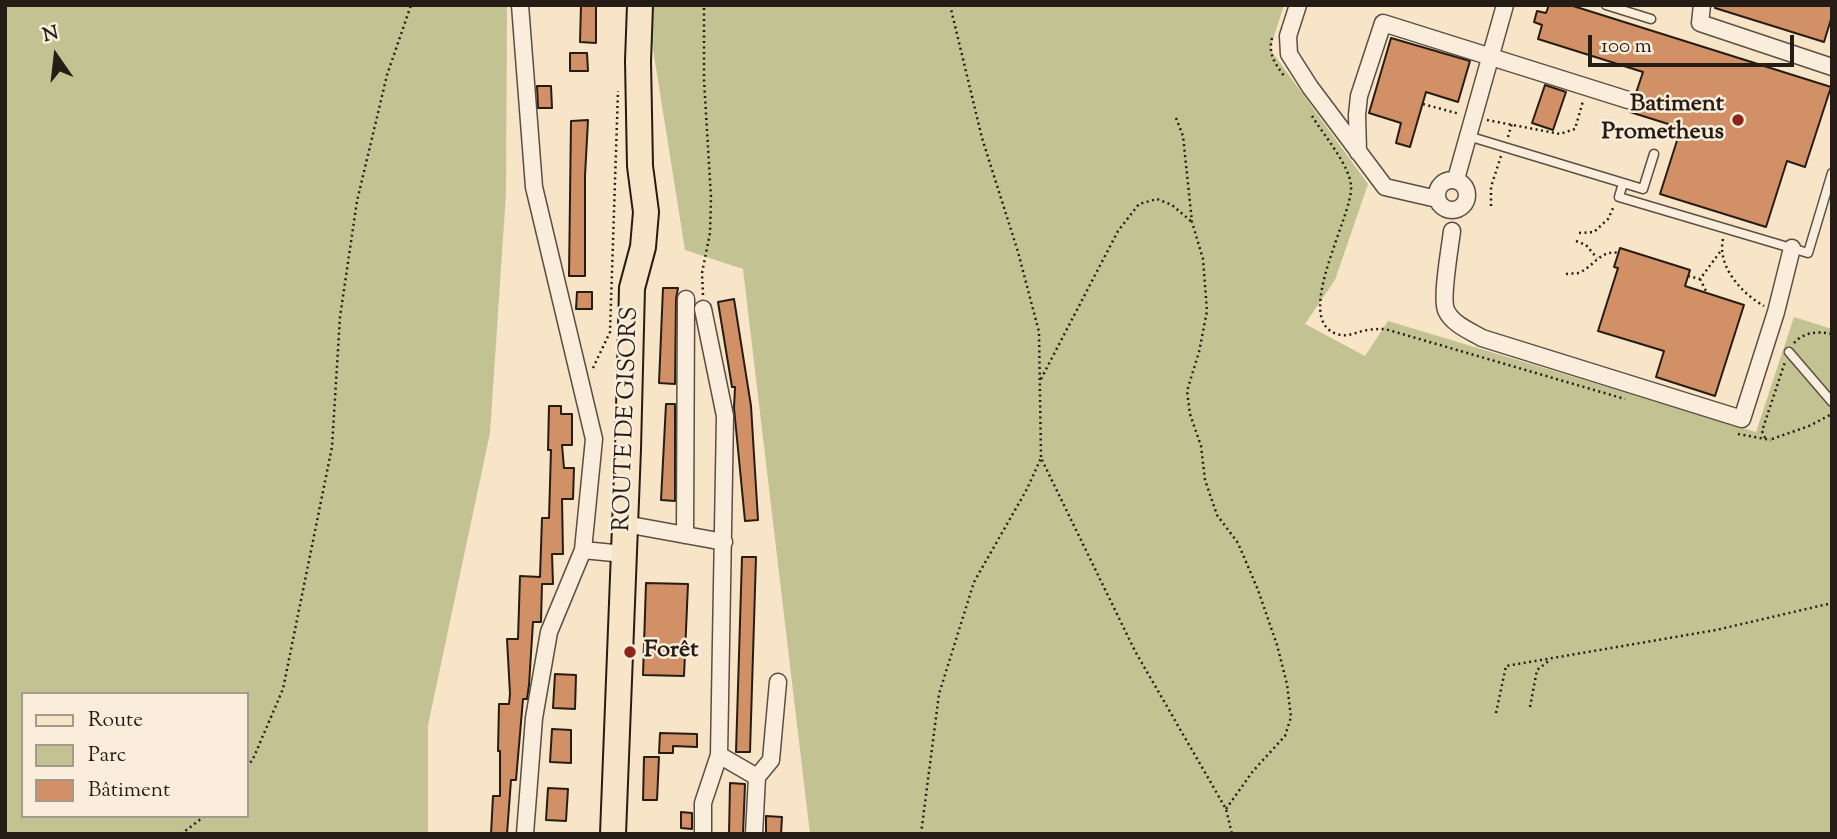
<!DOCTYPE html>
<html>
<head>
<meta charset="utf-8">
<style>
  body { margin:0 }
  #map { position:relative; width:1837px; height:839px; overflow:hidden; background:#f8e4c7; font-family:"Sorts Mill Goudy",serif }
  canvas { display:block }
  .frame { position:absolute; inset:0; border:7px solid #251d15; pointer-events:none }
  .legend { position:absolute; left:21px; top:692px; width:228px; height:126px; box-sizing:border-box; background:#faeddb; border:2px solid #a59a8c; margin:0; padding:9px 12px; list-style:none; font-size:21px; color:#251d15 }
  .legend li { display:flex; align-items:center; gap:14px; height:35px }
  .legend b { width:35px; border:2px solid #a59a8c }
  .north { position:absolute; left:21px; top:21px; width:70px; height:70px; -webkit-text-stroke:5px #faeddb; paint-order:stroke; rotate:346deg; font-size:19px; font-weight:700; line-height:28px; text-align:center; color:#251d15 }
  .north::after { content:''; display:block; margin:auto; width:24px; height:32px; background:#251d15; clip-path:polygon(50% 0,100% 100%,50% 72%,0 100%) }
  .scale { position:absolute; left:1588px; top:35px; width:206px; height:32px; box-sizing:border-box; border:4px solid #251d15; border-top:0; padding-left:9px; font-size:21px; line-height:24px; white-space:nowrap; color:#251d15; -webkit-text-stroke:5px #faeddb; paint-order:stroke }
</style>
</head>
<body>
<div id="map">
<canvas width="1837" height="839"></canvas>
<div class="frame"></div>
<ul class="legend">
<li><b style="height:9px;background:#f8e4c7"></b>Route</li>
<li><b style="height:19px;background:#c2c292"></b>Parc</li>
<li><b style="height:19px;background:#d29066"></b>Bâtiment</li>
</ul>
<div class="north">N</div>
<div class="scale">100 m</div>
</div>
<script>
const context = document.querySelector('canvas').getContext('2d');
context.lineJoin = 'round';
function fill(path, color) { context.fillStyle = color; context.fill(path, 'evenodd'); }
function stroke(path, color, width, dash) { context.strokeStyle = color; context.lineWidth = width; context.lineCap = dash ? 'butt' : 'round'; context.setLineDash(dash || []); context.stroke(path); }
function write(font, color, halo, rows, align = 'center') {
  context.font = font + ' "Sorts Mill Goudy",serif'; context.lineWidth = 5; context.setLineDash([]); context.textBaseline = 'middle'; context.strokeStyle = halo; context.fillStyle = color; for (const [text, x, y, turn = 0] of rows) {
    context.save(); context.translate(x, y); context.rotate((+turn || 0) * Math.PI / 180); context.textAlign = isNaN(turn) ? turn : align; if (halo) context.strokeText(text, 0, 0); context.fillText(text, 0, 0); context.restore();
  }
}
fill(new Path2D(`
  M5,5H507L506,193L490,433L428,725V834H5ZM23,694H247V816H23Z
  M646,5H1284L1270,49L1368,184L1335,280L1305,324L1365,356L1388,321L1756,432L1794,317L1832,329V834H810L743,269L685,250Z`), '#c2c292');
const building = new Path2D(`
  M581,5H596V43L580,42Z
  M1549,5H1570L1831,87L1805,167L1787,161L1766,227L1660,194L1681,128L1630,112L1638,102L1636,93L1643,72L1538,39L1542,25L1534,22L1537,11L1546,13Z
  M1716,5H1832V16L1824,42L1715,8Z
  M1391,38L1470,61L1458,102L1426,92L1410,147L1396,143L1401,123L1369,113Z
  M570,53H587L588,71H570Z
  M1545,85L1566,92L1553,130L1532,123Z
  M537,86H551L552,108H538Z
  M588,120L585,176V276H569L571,121Z
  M1620,248L1690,270L1685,286L1744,305L1715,396L1656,377L1664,351L1598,331L1618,268L1614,267Z
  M663,288H678L676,299L675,384L659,383Z
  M577,292H592V309H576Z
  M734,299L751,406L758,520L745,521L734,408L735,387H732L718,302Z
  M666,404H675V501L661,500Z
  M549,406H561V414H572V445H562L564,468H574L573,499H562L563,554H552L553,584H542L541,622H533L529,685L527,699H523L516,780H511L507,834H491L493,796H500V751H498L499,704H509L510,694L507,639H518L520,576L540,577L542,518H549L551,450H548Z
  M742,557H756L750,752H736Z
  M646,583L688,584L684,676L643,675Z
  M555,674L576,675L575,709L553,708Z
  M552,729L571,730V763L550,762Z
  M660,733L697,734V747L673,746V753H659Z
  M644,757H659L657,800H643Z
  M730,783L745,784L743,834H729Z
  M548,788L568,789L566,821L546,820Z
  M681,812L692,813V829L681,828Z
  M766,816L782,817L781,834H766Z`);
fill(building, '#d29066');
stroke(building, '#251d15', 2);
const lane = new Path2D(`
  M1606,5L1651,19
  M1468,136L1643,189L1654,154
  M1623,183L1619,197L1808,253L1832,173
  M1789,352L1832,402`);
const street = new Path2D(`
  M520,5L534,187L594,439L583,550L549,632L534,718L525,834
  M1298,5L1288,36L1289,54L1310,87L1385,187L1437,199
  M1702,5L1700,23L1832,67
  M1358,152L1357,115L1359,96L1383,23L1628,100
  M1456,179L1505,5
  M1437 195a15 15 0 1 1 30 0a15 15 0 1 1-30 0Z
  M1452,231C1450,248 1441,297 1446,310C1452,324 1470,331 1482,338L1742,419L1776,312L1792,248
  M703,309L725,416L719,755L703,803V834
  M625,524L724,542
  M685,535L686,299
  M583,550L624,554
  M719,755L757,777L771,760L778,682
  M754,834L757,777`);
const primary = new Path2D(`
  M613,834L628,449L632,288L643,247L646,212L640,166L638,61L640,5`);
stroke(lane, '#5a4f42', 11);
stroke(street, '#5a4f42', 19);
stroke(primary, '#251d15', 28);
stroke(new Path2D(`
  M950,5L982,138L1018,252L1039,332L1041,458
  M1272,38C1268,55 1275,63 1284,76
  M1423,104L1460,114
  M1312,116C1323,134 1350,166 1351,186C1354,214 1291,320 1337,334C1349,338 1357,331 1368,330C1374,329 1379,329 1385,329L1625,399
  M1176,118L1183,136L1192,222L1203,259L1207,311L1199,352L1187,391L1190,414L1201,446L1205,480L1217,515L1238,543L1258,590L1277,645L1287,684L1291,717L1285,736L1253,771L1226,809
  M1487,120L1560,134L1575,129L1583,101
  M1508,137L1512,123
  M1491,206V187L1501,156
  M1579,233L1594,232L1608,219L1614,206
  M1723,239C1717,266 1741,293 1764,306
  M1576,241L1586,245L1597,258
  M1566,274C1570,273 1574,274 1578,273C1593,268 1600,249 1619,253
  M1688,276L1700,279L1720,252
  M1700,279L1707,293
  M703,295L702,273L710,233L711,197L704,80V5
  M1794,343C1804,332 1817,331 1832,334
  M593,368L610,332L618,91
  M1041,379L1118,231L1139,204L1157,199L1172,205L1192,222
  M1738,434L1771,440
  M1765,438L1762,431L1785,362
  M1772,439L1809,426L1832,414
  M1530,707L1537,670L1550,660
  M1496,713L1506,666L1716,630L1832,603
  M247,767L253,759L283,689L332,447L340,317L357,201L387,75L411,5
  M181,834L205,816
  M921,834L939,694L974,582L1027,489L1041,458L1135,651L1226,809L1232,834`), '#251d15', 2.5, [2, 3.5]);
stroke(lane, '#faeddb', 8);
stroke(street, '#faeddb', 16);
stroke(primary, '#f8e4c7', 24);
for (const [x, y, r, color] of [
  [1738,120,7,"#8f2418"],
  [630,652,7,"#8f2418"]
]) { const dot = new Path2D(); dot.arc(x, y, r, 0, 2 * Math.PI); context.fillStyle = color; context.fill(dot); stroke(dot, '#faeddb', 2.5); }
write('bold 24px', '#251d15', '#faeddb', [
  ["Batiment",1724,106],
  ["Prometheus",1724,134],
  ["Forêt",644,652,"left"]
], 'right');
write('24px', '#251d15', '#faeddb', [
  ["ROUTE DE GISORS",628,419,-88]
]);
</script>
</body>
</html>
